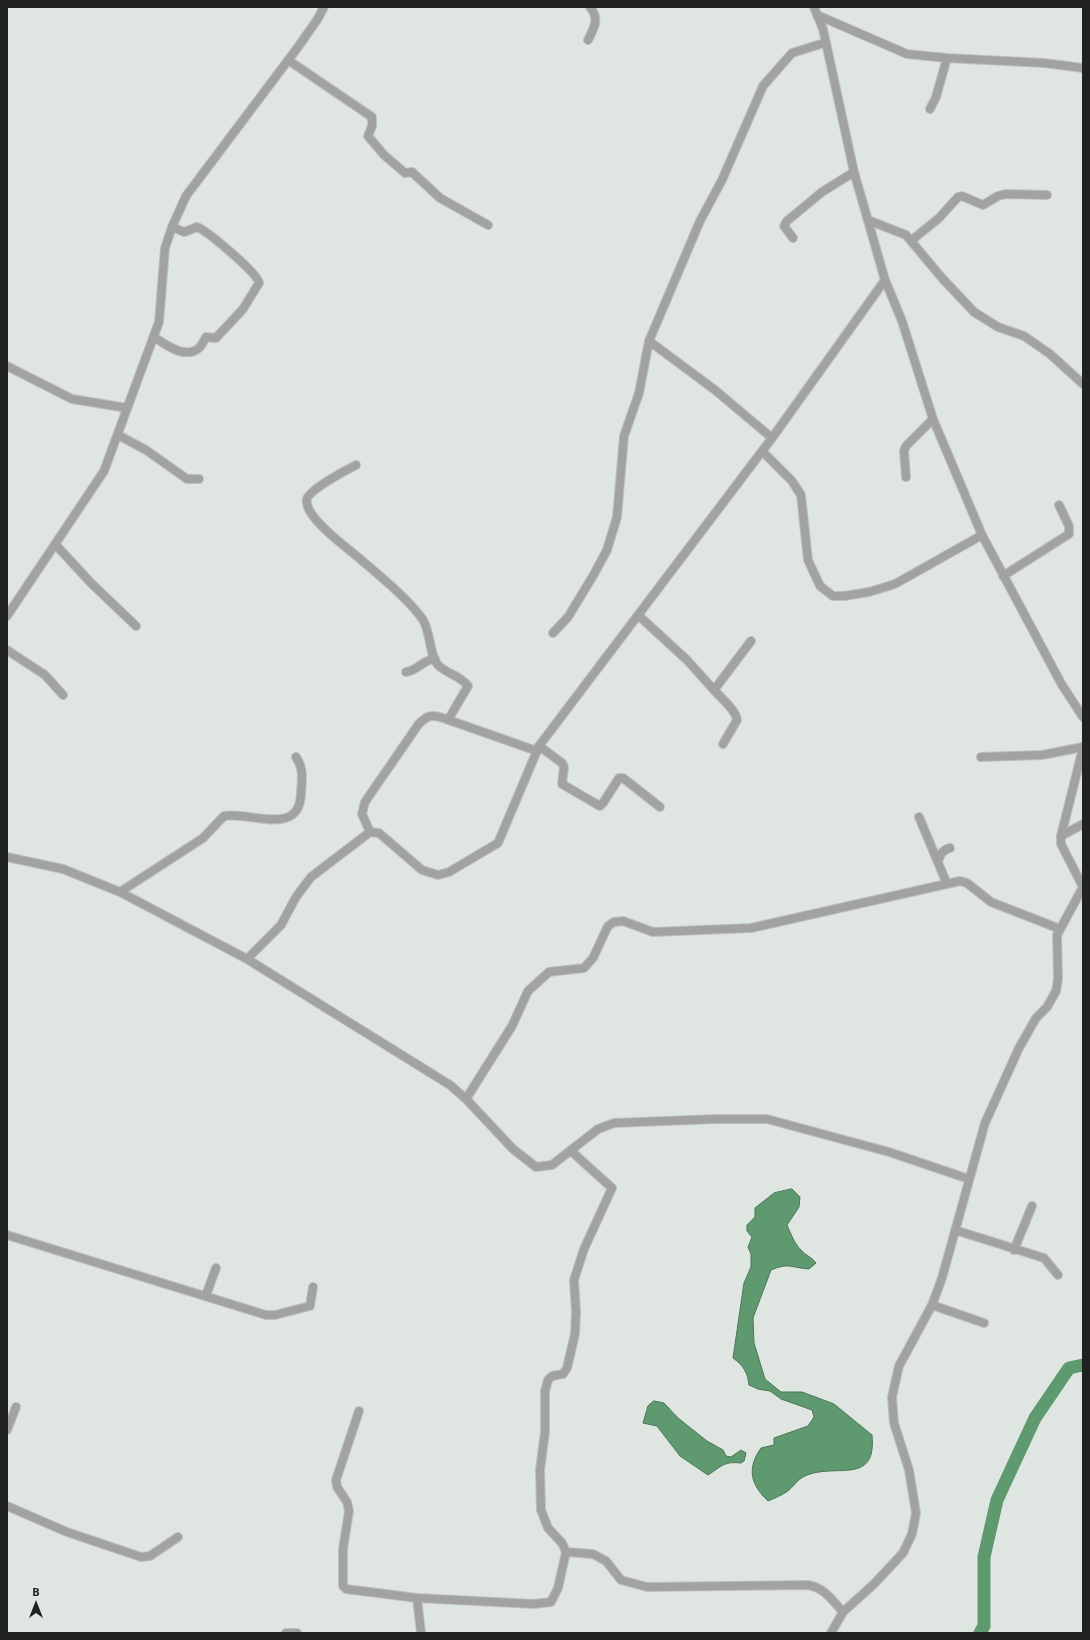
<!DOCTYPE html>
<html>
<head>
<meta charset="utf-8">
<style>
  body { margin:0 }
  #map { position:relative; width:1090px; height:1640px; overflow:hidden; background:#dfe5e0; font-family:"Open Sans",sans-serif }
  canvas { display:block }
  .frame { position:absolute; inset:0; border:8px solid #202221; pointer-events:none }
  .north { position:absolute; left:16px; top:1584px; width:40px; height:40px; -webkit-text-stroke:3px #dfe5e0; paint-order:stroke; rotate:0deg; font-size:11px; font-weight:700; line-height:16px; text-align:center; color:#202221 }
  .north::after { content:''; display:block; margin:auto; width:14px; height:18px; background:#202221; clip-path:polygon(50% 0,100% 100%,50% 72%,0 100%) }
</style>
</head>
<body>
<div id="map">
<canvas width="1090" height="1640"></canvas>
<div class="frame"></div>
<div class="north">B</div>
</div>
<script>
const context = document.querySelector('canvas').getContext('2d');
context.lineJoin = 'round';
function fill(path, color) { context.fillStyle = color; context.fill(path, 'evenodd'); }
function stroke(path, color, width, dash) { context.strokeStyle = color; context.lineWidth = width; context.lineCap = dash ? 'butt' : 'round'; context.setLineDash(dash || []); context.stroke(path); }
const water = new Path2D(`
  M792,1189L800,1197L799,1207L787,1225C791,1234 794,1243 801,1250C806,1256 812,1257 816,1263L809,1269C792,1268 789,1262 771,1270L753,1318L754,1343L765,1379L781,1392H802L834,1404L872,1435C877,1488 833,1461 803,1477C797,1480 793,1487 788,1491C782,1495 775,1498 768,1501C750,1484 747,1468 761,1448L774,1445V1438L808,1426L814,1417L812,1410L781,1399L770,1391L758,1389L749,1385C748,1373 743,1365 733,1358L744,1283L751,1267V1254L748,1247L752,1237L747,1231V1225L755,1217V1208L774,1193Z
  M654,1401L664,1403L678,1418L707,1441L723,1450L726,1456L731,1457L741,1450L746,1453L744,1461L741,1463C724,1461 722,1466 708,1475L680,1456L657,1426L643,1423L648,1406Z`);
fill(water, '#5e996f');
stroke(water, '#4b7558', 1);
stroke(new Path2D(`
  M980,1633L984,1626V1557L997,1500L1035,1418L1069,1368L1083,1365`), '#5e996f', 13);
const minor = new Path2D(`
  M814,7L823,29L854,172L885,280L902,321L933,419L982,535L1062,685L1083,717
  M817,15L907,54L947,58L1044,63L1083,68
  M588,40C594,28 600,19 590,7
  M288,60L372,117V126L368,136L384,155L405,173L412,172L440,198L488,225
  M930,109L936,97L947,58
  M868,220L906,235L942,278L974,312L998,327L1024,336L1050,354L1083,384
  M793,238L784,226L787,221L822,192L854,172
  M912,240L939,218L958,197L962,196L983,205L998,196L1006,194L1047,195
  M154,337C165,344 185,360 199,348C202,345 204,341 206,337L216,338L243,309L259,283C259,274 206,230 197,227L184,232L172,227
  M649,341L700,221L722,180L763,86L792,53L824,43
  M7,366L72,399L127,408
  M118,435L146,450L187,479H199
  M762,451L792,481L801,495L808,560L820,586L833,596H844L869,592L895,584L982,535
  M356,465C346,470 309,490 307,499C303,515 342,544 353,553C373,570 409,599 423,620C431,633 429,655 438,665C447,674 461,676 468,686L448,720
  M906,477L904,451L906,446L933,419
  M55,544L91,583L136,626
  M1003,576L1069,534V526L1059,505
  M638,615L687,660L714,690L751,641
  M7,616L104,471L159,322L165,248L172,227L186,196L298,47L317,20L324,7
  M553,633L568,617L593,576L607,550L617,517L624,436L639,393L649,341L715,390L772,438
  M7,650L45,675L63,695
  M406,672C417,671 424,659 435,659
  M714,690C721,698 736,710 737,720L723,744
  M539,746L562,763L564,767L562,784L598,805L600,806L603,803L619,778H623L660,807
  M981,757L1042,755L1083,747
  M919,817L947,884
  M370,832L362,814L365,802L418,725C426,716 431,714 443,718L537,751
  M1061,836L1083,824
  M7,857L63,869L120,892L247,959L450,1085L466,1099L513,1149L536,1167L552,1165L598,1129L614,1123L716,1119H767L889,1152L969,1179
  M938,862C940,855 942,850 950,848
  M120,892L203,838L224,816C249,811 300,838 301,793C302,779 304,769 296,757
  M247,959L281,925L296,897L311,877L370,832L379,833L422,870L438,875L449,872L498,843L539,746L772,438L885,280
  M466,1099L512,1026L528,991L549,972L584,968L593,958L608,926L614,922L623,921L653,932L751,928L960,881L967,883L991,902L1060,929
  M955,1230L1044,1258L1058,1275
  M7,1235L266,1315H275L310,1306L313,1287
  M1014,1250L1032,1206
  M206,1295L216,1268
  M932,1305L984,1323
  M359,1411L336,1480L337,1487L347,1502L349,1511L343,1549V1586L346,1589L417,1598
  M7,1430L16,1407
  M7,1506L67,1532L141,1557L150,1556L178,1537
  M566,1552L562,1543L548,1528L541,1510L540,1470L545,1432V1391L548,1380L552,1376L563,1374L567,1368L575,1334L576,1312L574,1280L584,1249L612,1188L571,1151
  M286,1633H297
  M421,1633L417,1598L534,1604L551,1602L558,1588L566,1552L593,1554L606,1561L621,1580L647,1587L808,1585C825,1588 832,1600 843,1612
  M831,1633L843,1612L874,1584L903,1553L912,1534L916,1513L909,1470L894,1423L892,1397L899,1366L932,1305L942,1278L985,1123L1019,1048L1036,1018L1047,1007L1056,991L1058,979L1057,935L1083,887L1061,844V836L1083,748`);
stroke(minor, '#bdc2be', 10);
stroke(minor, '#a2a1a4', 8);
</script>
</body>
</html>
